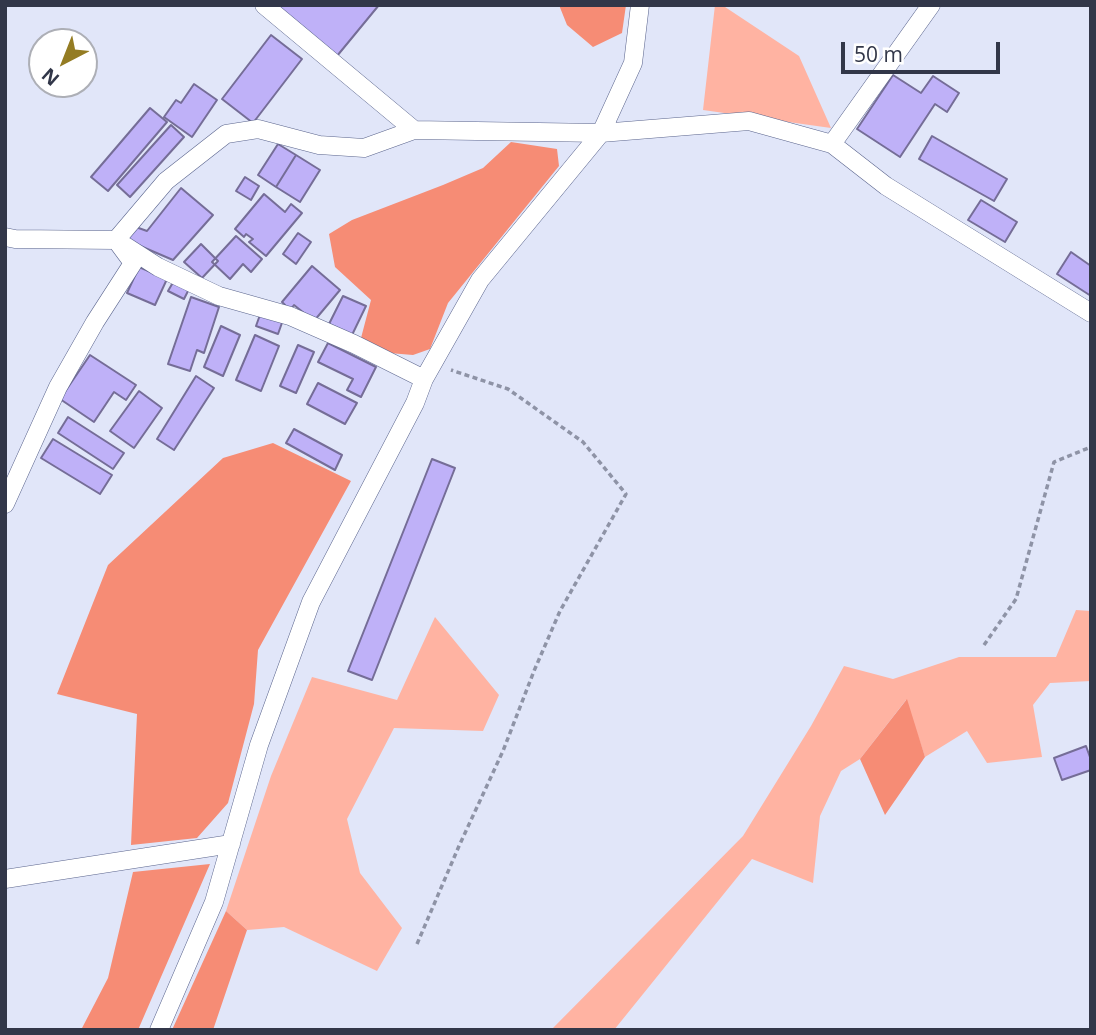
<!DOCTYPE html>
<html>
<head>
<meta charset="utf-8">
<style>
  body { margin:0 }
  #map { position:relative; width:1096px; height:1035px; overflow:hidden; background:#e1e6f9; font-family:"Open Sans",sans-serif }
  canvas { display:block }
  .frame { position:absolute; inset:0; border:7px solid #323749; pointer-events:none }
  .north { position:absolute; left:28px; top:28px; width:70px; height:70px; box-sizing:border-box; background:#fff; border:2px solid #adafb6; border-radius:50%; rotate:222deg; font-size:19px; font-weight:700; line-height:28px; text-align:center; color:#323749 }
  .north::after { content:''; display:block; margin:auto; width:24px; height:32px; background:#947c23; clip-path:polygon(50% 0,100% 100%,50% 72%,0 100%) }
  .scale { position:absolute; left:841px; top:42px; width:159px; height:32px; box-sizing:border-box; border:4px solid #323749; border-top:0; padding-left:9px; font-size:21px; line-height:24px; white-space:nowrap; color:#323749; -webkit-text-stroke:5px #fff; paint-order:stroke }
</style>
</head>
<body>
<div id="map">
<canvas width="1096" height="1035"></canvas>
<div class="frame"></div>
<div class="north">N</div>
<div class="scale">50 m</div>
</div>
<script>
const context = document.querySelector('canvas').getContext('2d');
context.lineJoin = 'round';
function fill(path, color) { context.fillStyle = color; context.fill(path, 'evenodd'); }
function stroke(path, color, width, dash) { context.strokeStyle = color; context.lineWidth = width; context.lineCap = dash ? 'butt' : 'round'; context.setLineDash(dash || []); context.stroke(path); }
fill(new Path2D(`
  M715,5H722L799,56L831,128L703,110Z
  M1076,610L1091,611V681L1050,683L1033,705L1042,757L987,763L967,731L925,757L906,700L860,759L841,771L820,816L813,883L752,859L614,1030H551L743,836L811,726L844,666L893,679L959,657H1056Z
  M435,617L499,695L483,731L394,728L347,819L360,873L402,928L377,971L284,927L247,930L226,911L271,776L312,677L397,700Z`), '#ffb3a2');
fill(new Path2D(`
  M559,5H626L622,33L593,47L567,25Z
  M511,142L557,149L559,166L448,303L430,349L413,355L389,353L361,338L371,300L335,267L329,234L352,220L443,185L483,168Z
  M273,443L351,481L258,650L254,704L228,803L197,838L131,845L137,714L57,694L108,565L223,458Z
  M907,699L925,757L885,815L860,759Z
  M210,864L138,1030H81L108,978L133,872Z
  M226,911L247,930L213,1030H172Z`), '#f68c75');
const building = new Path2D(`
  M276,5H379L337,56Z
  M271,35L302,59L253,123L222,99Z
  M893,75L921,93L933,76L959,93L947,112L935,104L900,157L857,129Z
  M194,84L217,100L192,137L164,117L176,100L181,103Z
  M150,108L167,122L108,191L91,177Z
  M171,125L184,137L130,197L117,185Z
  M932,136L1007,179L994,201L919,159Z
  M278,144L296,155L276,187L258,175Z
  M296,155L320,170L300,202L276,187Z
  M245,177L259,186L251,200L236,191Z
  M181,188L213,215L173,260L124,239L133,226L147,231Z
  M264,194L285,212L291,204L302,213L266,256L249,242L253,239L246,234L244,237L235,229Z
  M981,200L1017,222L1005,242L968,220Z
  M298,233L311,242L296,264L283,254Z
  M236,236L262,259L251,272L243,264L230,279L212,262Z
  M201,244L218,261L202,278L184,262Z
  M1071,252L1091,266V296L1057,274Z
  M312,266L340,290L314,321L294,305L290,310L282,302Z
  M139,267L167,279L155,305L127,293Z
  M175,279L190,287L184,299L168,291Z
  M343,296L366,306L352,335L329,324Z
  M191,297L219,307L204,353L197,350L190,371L168,364Z
  M261,312L283,320L278,334L256,326Z
  M221,326L240,335L223,376L204,367Z
  M255,335L279,346L261,391L236,380Z
  M328,343L376,367L361,397L347,390L353,379L318,362Z
  M298,345L314,352L296,393L280,386Z
  M90,355L136,385L126,400L114,392L94,422L60,399Z
  M196,376L214,388L174,450L157,439Z
  M318,383L357,403L345,424L307,404Z
  M139,391L162,408L134,448L110,431Z
  M68,417L124,453L113,469L58,433Z
  M294,429L342,455L335,470L286,443Z
  M53,439L112,475L100,494L41,458Z
  M432,459L455,468L372,680L348,671Z
  M1086,746L1091,760V770L1062,780L1054,758Z`);
fill(building, '#bfb1f8');
stroke(building, '#756d97', 2);
const street = new Path2D(`
  M264,5L414,130
  M832,144L886,186L1091,313
  M5,237L15,239L116,240L166,181L226,134L258,129L319,145L364,148L414,130L601,133L749,121L832,144L931,5
  M424,379L480,280L601,133L633,63L640,5
  M5,504L58,387L95,322L133,263L116,240L158,267L219,296L290,316L354,344L424,379L415,403L311,602L259,745L214,902L159,1030
  M5,879L231,844`);
stroke(street, '#5b658d', 19);
stroke(new Path2D(`
  M984,645L1016,599L1054,462L1091,447
  M417,944L459,846L503,751L534,671L560,611L626,494L583,442L508,389L451,370`), '#8e93a6', 3.5, [5, 3.5]);
stroke(street, '#fff', 18);
</script>
</body>
</html>
